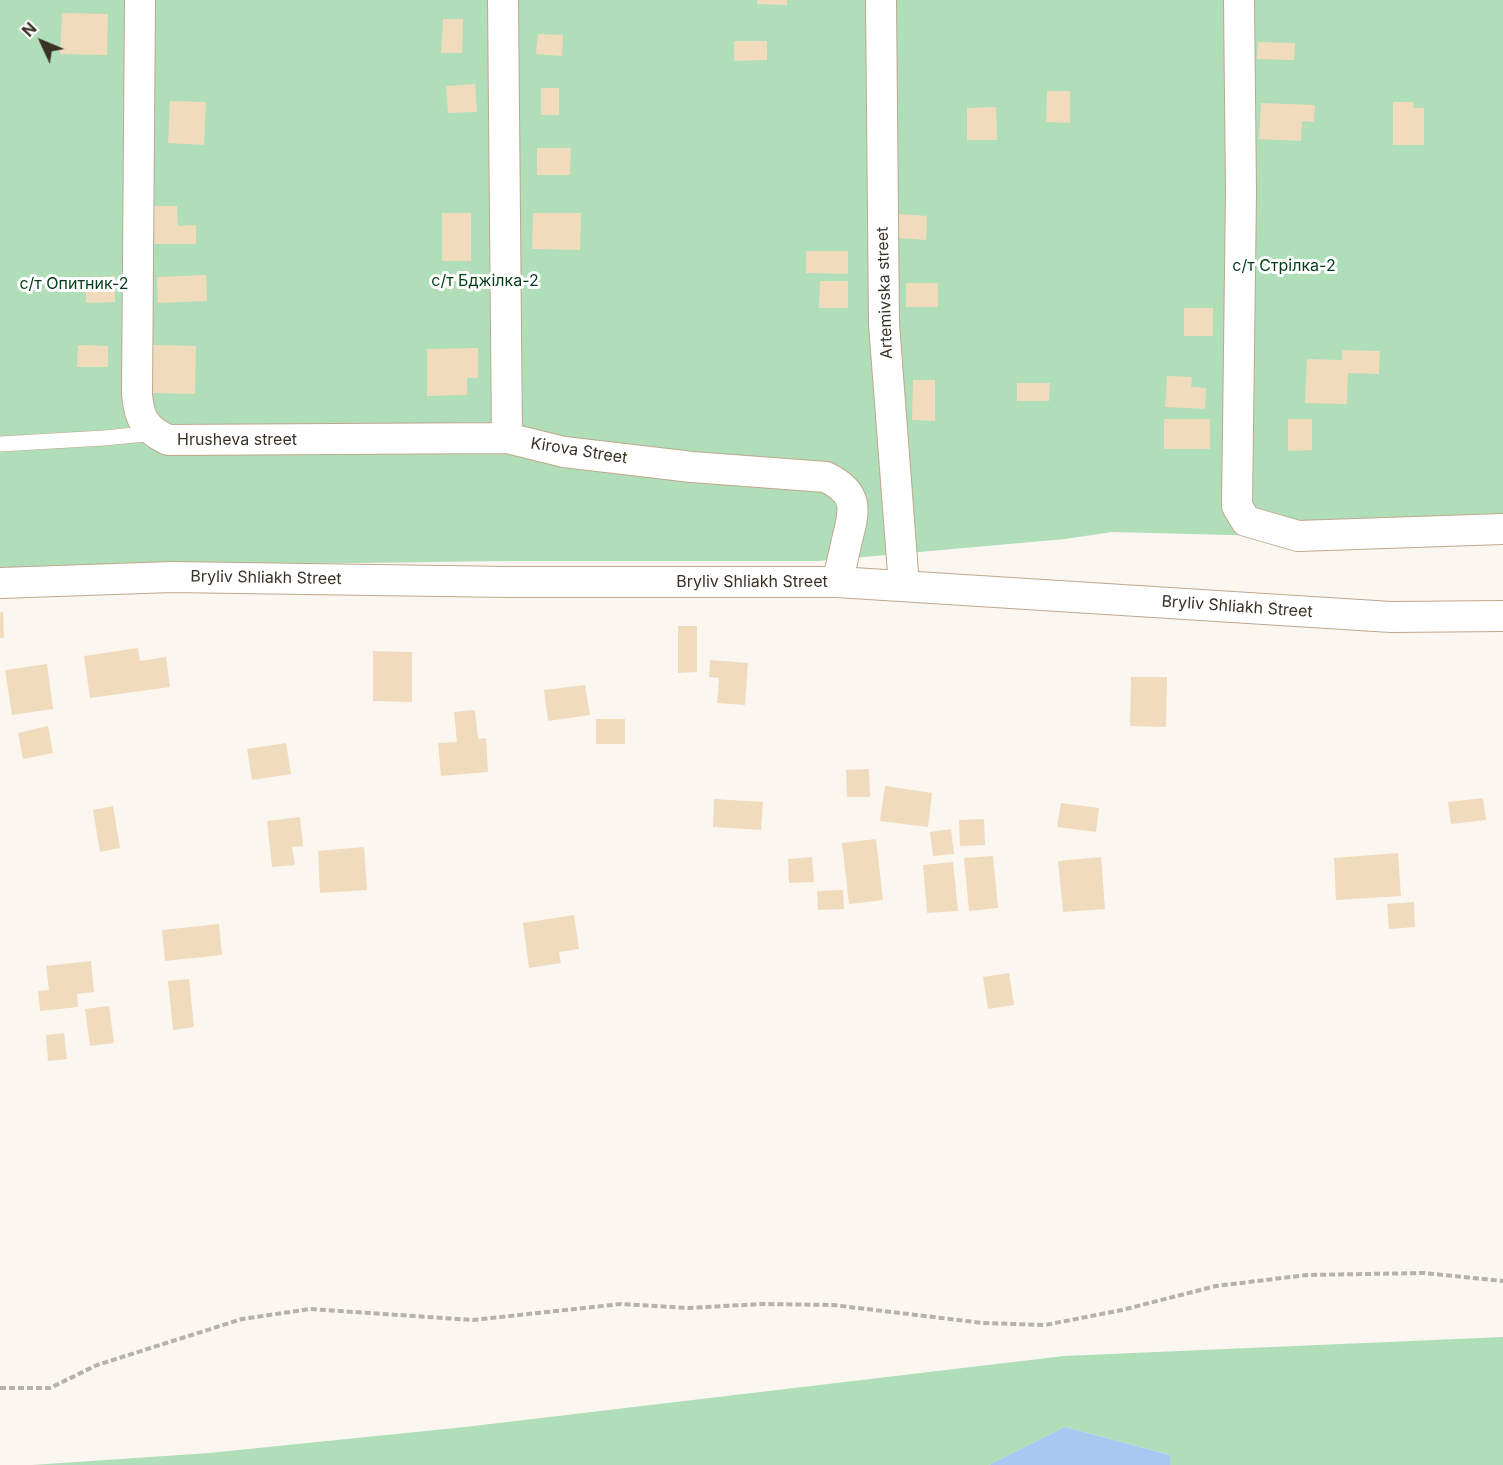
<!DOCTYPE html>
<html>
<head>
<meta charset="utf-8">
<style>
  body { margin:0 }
  #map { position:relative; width:1503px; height:1465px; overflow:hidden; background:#fbf6f0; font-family:Inter,sans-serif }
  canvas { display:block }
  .north { position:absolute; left:12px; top:12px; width:60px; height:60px; -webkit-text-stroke:4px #fff; paint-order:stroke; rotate:314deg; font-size:16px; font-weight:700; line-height:24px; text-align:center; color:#3a3126 }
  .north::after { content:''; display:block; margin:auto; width:21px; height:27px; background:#3a3126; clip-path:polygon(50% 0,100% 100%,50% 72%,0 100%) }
</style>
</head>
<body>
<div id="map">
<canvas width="1503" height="1465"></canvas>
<div class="north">N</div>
</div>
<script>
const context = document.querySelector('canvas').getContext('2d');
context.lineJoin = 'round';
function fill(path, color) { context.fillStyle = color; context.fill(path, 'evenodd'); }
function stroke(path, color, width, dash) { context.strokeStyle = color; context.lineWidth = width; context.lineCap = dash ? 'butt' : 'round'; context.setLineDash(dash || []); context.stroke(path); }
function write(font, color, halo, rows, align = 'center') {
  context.font = font + ' Inter,sans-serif'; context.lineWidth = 6; context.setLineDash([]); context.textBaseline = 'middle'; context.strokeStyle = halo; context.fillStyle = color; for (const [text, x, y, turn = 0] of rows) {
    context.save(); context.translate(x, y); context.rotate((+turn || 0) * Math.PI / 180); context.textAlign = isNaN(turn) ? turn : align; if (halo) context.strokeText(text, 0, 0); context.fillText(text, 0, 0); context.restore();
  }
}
fill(new Path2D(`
  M0,0H1503V542L1112,532L1065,539L819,561H508L215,565L0,570Z
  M1503,1337V1465H1170V1455L1065,1427L989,1465H32L209,1453L465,1427L1064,1356Z`), '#b0deb9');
fill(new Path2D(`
  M1065,1427L1170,1455V1465H989Z`), '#a6c8f1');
fill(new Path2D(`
  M757,0H787V5L757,4Z
  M62,13L108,14L107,55L60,54Z
  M443,19H463L462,53H441Z
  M538,34L563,35L562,56L536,54Z
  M734,41H767V60L734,61Z
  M1258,42L1295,43L1294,60L1257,59Z
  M475,84L477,112L448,113L446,86Z
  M541,88H559V115H541Z
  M1047,91H1070V123L1046,122Z
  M170,101L206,102L204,145L168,143Z
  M1393,102H1413L1414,108H1424V145H1393Z
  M1261,103L1315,105L1314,122L1302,121L1301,141L1259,139Z
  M996,107L997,140H967V108Z
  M537,148H571L570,175H537Z
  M151,206H177L178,226L196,225V244H151Z
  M442,213H471V261H442Z
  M533,213H581L580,250L532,249Z
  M899,214L927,216L926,240L898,238Z
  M806,251H848V274L806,273Z
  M206,275L207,301L158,303L157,277Z
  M115,276V302L86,303L85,278Z
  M820,281H848V308H819Z
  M906,283H938V307H906Z
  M1184,308H1213V336H1184Z
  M78,345L108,346V367H77Z
  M152,345L196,346L195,394L151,393Z
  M478,348V378H467V395L427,396V349Z
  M1342,350L1380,351L1379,374L1348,373L1347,404L1305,403L1307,359L1342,360Z
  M1167,376L1192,377L1191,387L1206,388L1205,409L1165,407Z
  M913,380H935V421L912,420Z
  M1017,383H1050L1049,401H1017Z
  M1164,419H1210V449H1164Z
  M1288,419H1312V450L1288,451Z
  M0,612H3L4,638H0Z
  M678,626H697V672L678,673Z
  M138,648L140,661L166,657L170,687L90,698L84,656Z
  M373,651L412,652V702L373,701Z
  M710,660L748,663L745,705L717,703L719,678L709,677Z
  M47,664L53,709L12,715L5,670Z
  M1131,677H1167L1166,727L1130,726Z
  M585,685L590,715L548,721L544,690Z
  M475,710L478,739L486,738L488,772L441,776L438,743L457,742L454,712Z
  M596,719H625V744H596Z
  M48,726L53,753L23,759L18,733Z
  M286,743L291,774L252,780L247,749Z
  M869,769L870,797H847L846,770Z
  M885,786L932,793L928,827L880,821Z
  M1483,798L1486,820L1451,824L1448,802Z
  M714,799L763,802L761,830L713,827Z
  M1061,803L1099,808L1096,832L1057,827Z
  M113,806L120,848L100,852L93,810Z
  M300,817L303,846L292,847L295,865L272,867L267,821Z
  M984,819L985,845L960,846L959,820Z
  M951,829L954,854L933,856L930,832Z
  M876,839L883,900L849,904L842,843Z
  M364,847L367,890L320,893L318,851Z
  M1398,853L1401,896L1336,900L1334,858Z
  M993,856L998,908L969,911L964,858Z
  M812,857L814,882L789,883L788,859Z
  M1101,857L1105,909L1063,912L1058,861Z
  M953,862L958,911L927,913L923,865Z
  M843,890L844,909L818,910L817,891Z
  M1414,902L1415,927L1389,929L1387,904Z
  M574,915L579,949L559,952L561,963L529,968L523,923Z
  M219,924L222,955L165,961L162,930Z
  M91,961L94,992L77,994L78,1007L40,1011L38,991L49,990L46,966Z
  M1009,973L1014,1005L988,1009L983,977Z
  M189,979L194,1027L173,1030L168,981Z
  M109,1006L114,1043L90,1046L85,1009Z
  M64,1033L67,1059L48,1061L46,1035Z`), '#f0dbbd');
const service = new Path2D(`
  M0,444L104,438L155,433`);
const minor = new Path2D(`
  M140,0L137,394C139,419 145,429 168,440L507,438
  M503,0L507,438L564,452L692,467L826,477C859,493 855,510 847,540C844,554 841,568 837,582
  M881,0L884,324L904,586
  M1239,0L1241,192L1237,506L1246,521L1298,536L1503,529
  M0,583L172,577L509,582H837L1391,617L1503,616`);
stroke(service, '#bfa78c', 16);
stroke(minor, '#bfa78c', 32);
stroke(new Path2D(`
  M0,1388H50L97,1365L242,1319L310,1309L473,1320L621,1304L689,1308L762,1304L833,1305L983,1323L1045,1325L1122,1310L1216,1286L1307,1275L1424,1273L1503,1281`), '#b8b1a9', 4, [6, 3]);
stroke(service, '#fff', 15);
stroke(minor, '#fff', 30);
write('16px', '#003d18', '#fff', [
  ["с/т Стрілка-2",1284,266],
  ["с/т Бджілка-2",485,281],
  ["с/т Опитник-2",74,284]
]);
write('16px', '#3a3126', '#fff', [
  ["Artemivska street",885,293,-92],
  ["Hrusheva street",237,440],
  ["Kirova Street",579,451,9],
  ["Bryliv Shliakh Street",266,578,1],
  ["Bryliv Shliakh Street",752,582],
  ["Bryliv Shliakh Street",1237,607,4]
]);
</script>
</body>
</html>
